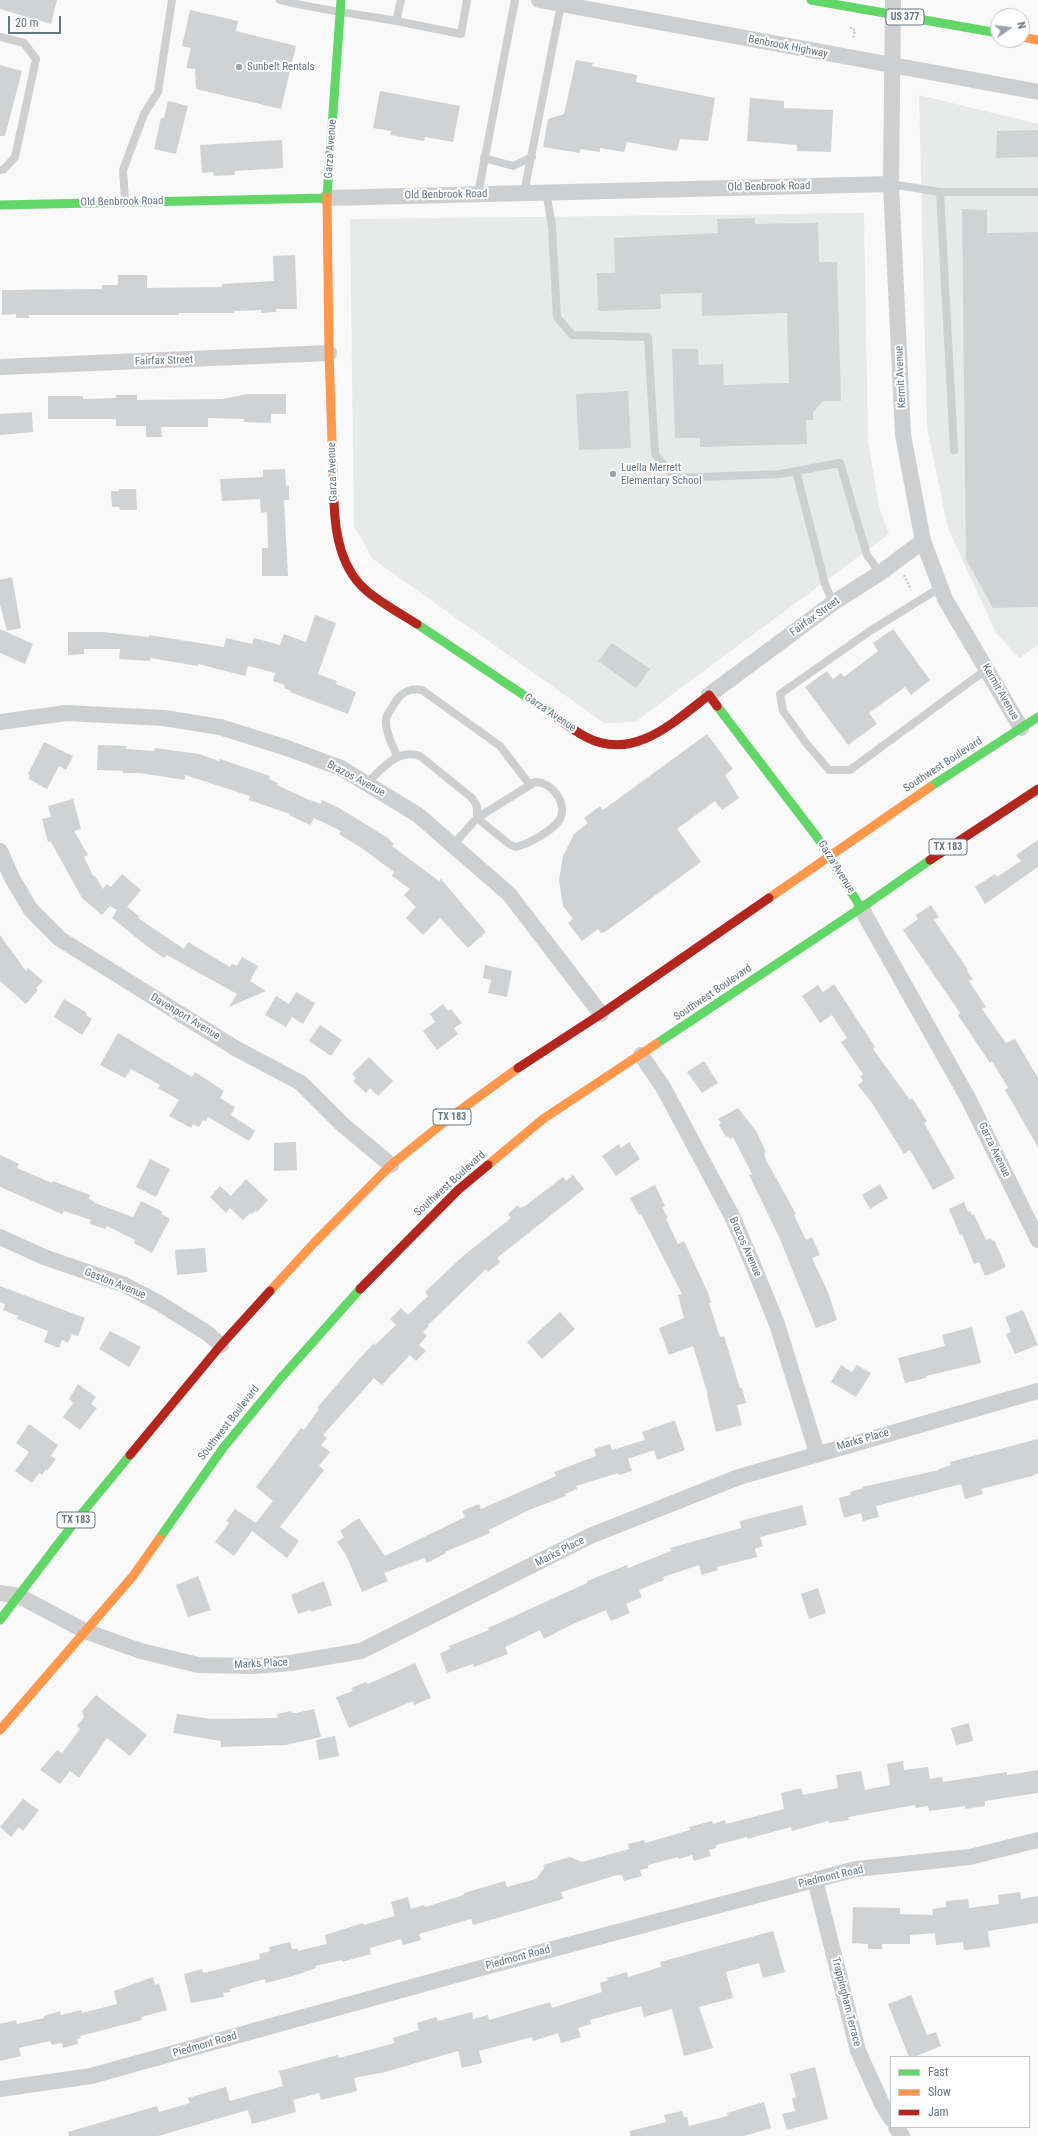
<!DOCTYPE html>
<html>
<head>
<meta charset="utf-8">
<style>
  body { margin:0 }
  #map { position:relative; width:1038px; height:2136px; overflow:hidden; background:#f9f9f9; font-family:"Roboto Condensed",sans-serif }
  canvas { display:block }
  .legend { position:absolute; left:890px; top:2056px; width:140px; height:72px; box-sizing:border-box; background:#fff; border:1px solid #c1c8cd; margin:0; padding:5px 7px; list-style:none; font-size:12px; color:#657683 }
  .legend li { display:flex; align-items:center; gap:8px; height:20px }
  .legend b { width:20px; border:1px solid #c1c8cd }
  .north { position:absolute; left:990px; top:8px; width:40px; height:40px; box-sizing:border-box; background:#fff; border:1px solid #c1c8cd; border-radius:50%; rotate:76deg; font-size:11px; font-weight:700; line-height:16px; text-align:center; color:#657683 }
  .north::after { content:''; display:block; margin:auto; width:14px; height:18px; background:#99a4ac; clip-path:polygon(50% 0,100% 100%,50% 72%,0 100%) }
  .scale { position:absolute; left:8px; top:16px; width:53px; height:18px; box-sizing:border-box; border:2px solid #657683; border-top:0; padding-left:5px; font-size:12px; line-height:14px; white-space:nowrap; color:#657683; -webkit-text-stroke:3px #fff; paint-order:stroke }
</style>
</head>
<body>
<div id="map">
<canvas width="1038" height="2136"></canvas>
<ul class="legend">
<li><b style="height:5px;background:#63d668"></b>Fast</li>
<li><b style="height:5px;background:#ff974d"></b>Slow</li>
<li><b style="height:5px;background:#b3261e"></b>Jam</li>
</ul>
<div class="north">N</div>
<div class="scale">20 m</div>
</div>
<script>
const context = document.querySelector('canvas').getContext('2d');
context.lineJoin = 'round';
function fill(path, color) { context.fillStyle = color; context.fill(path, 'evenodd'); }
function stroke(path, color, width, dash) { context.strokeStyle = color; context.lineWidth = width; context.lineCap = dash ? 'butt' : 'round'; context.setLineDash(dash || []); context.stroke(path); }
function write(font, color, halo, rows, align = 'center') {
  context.font = font + ' "Roboto Condensed",sans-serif'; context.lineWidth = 4; context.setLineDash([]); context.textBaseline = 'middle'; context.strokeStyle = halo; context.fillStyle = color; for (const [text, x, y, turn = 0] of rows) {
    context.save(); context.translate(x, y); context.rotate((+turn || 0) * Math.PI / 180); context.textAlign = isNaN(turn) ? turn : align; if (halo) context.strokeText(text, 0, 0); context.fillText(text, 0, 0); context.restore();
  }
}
fill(new Path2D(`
  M919,95L1038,124V645L1019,658L996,633L948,528L927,428Z
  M864,213L868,441L879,507L889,534L635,722L604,723L373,559L354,526L350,219Z`), '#e8e9e9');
fill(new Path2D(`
  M0,0H57L51,24L0,9Z
  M190,10L238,21L236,31L296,46L281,109L196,89L195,69L186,68L191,48L182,46Z
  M576,60L593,63L592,66L637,75L636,82L715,98L708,141L680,139L677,151L627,142L624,152L600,148V152L580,149V153L543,147L548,119L564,114Z
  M0,65L22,71L5,136H0Z
  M380,91L460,106L453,142L425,137L424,141L390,135L391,131L373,128Z
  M750,98L784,101V108L833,110L831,152L797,151V145L747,141Z
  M168,101L188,106L176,154L154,149L161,118H164Z
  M1038,130V157L996,158L997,131Z
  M282,140L283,168L234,171L235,175L214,176L213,172L202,173L200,145Z
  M962,209L987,210V233L1038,232V607L993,608L966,559Z
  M755,218V224L818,223L819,262H837L841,401H823L813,412V420H806L807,444L700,447V438H675L672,349H698L699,365L723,364L724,385L789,383L787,313L702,316V293L660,294L661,309L598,311L597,273H615L614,238L718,233L717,219Z
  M295,255L297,309H276V312L261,313V310L234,311V313H179V315H29V318H16V314L2,315V290L102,289V285H118V275H147V288L222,287V284L274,281L273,256Z
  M628,391L631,448L579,450L576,394Z
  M247,394H286V414H271V423L244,422V419L208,418V427H161L162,437H146V426H116V419H48V396H83V399L116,398V395H137V400L223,399Z
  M32,412L33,432L0,435V414Z
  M285,469L286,486L289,485V500H284L288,576H262V548H268L267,512L261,513L260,499L222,501L220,479L263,477V470Z
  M119,489H136L137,510H120L119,507H112L111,491H119Z
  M12,577L21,628L7,631L0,605V580Z
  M315,615L336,623L318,674L337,681L336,684L356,692L348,714L290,692L291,691L284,688L285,685L273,681L275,673L248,666L245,676L198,664V666L150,658V661L119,659L120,649H84V654L68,655V632H103L149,637V635L224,647L226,638L252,644L254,638L280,645L284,634L306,642Z
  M0,629L33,644L25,664L0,653Z
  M893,629L930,680L911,695L905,687L869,713L877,724L848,745L805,687L827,671L833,679L841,673L844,677L878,651L873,643Z
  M612,643L650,669L636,688L598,661Z
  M707,734L733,769L725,775L739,798L722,810L715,801L677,829L701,862L605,932L601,933L598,929L582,941L568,923L573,919L563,906L559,880L563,856L574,834L588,823L584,818L600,806L603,810Z
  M44,742L73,756L66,770L59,766L47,789L29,779L30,775L28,774Z
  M98,745L127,746L126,749L154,751L155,748L199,754L219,761L220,759L270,776L269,779L278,783L277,785L307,799L321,804L322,800L339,808L388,838L394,844L392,846L439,881L441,879L486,932L468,948L440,918L423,935L406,918L416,907L404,895L410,889L392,876L394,872L363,849L339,834L341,831L314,818L310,825L289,815L290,814L249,800L250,796L185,775V780L140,773H123V771L97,770Z
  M73,799L81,829L74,831L88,855L84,857L93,876H95L103,889L107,884L111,887L122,874L141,890L127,907L139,916L138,918L184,949L188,942L230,967L232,964L237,966L242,957L258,966L250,981L266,991L229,1007L237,994L167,955L164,958L148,947L112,918L117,910L110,906L102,915L82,898L51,842H48L42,819L51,817L48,806Z
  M1038,840V867L985,904L975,887L995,874L997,877L1021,861L1016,855Z
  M931,905L939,917L934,920L968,970L967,971L973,979L969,981L986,1007L982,1009L1006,1043L1015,1039L1038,1078V1147L1005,1090L1008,1088L992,1061L990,1063L958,1015L960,1013L903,930L918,919L916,915Z
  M0,935L26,971L28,968L43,981L36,988L38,990L26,1004L0,981Z
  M485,965L512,971L507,997L488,993L491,980L483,978Z
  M834,984L875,1047L873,1049L910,1100L912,1098L927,1121L924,1123L955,1178L933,1190L910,1150L904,1154L872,1103L858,1085L863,1081L860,1076L863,1074L841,1042L847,1038L832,1015L820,1023L802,996L818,985L823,992Z
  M296,992L315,1003L303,1024L292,1017L286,1027L265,1015L276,996L289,1004Z
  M64,999L87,1013L86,1015L92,1019L82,1035L54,1017Z
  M443,1004L448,1011L451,1009L462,1023L454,1028L458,1034L437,1050L423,1031L435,1022L430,1014Z
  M320,1025L342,1040L331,1056L309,1041Z
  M118,1033L192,1077L195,1072L224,1091L220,1098L235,1107L231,1115L255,1131L249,1141L208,1117L206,1121L203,1120L199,1127L193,1124L191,1128L169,1116L179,1100L158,1088L160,1085L131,1069L125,1078L100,1065Z
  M369,1057L393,1081L378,1096L370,1088L366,1093L353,1081L356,1078L352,1074Z
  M704,1061L718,1083L702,1093L687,1072Z
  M738,1108L756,1131L766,1152L764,1153L766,1160L796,1214L794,1215L806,1240L812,1237L820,1255L812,1258L828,1292L837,1320L816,1328L779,1237L749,1175L752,1174L733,1137L730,1139L728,1136L726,1137L719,1125L721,1123L718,1119Z
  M296,1142L297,1170L274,1171V1143Z
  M629,1142L640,1159L616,1176L602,1156L619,1144L621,1148Z
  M0,1155L19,1164L17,1168L52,1183L53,1181L90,1195L89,1199L95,1202V1203L133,1217L141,1201L163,1212L161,1214L170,1219L152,1253L134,1243L135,1240L107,1226L105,1229L90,1224L91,1220L64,1211L62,1214L0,1187Z
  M150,1159L170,1169L156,1197L136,1187Z
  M573,1175L584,1189L497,1258L500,1262L488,1272L486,1269L428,1325L429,1326L423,1332L427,1336L419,1345L426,1351L416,1361L410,1355L382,1385L374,1378L323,1435L327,1438L321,1445L330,1452L319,1466L324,1470L280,1527L299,1541L287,1558L252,1531L234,1556L215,1542L229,1523L226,1521L235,1509L256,1523L273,1501L256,1487L301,1428L304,1430L319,1409L317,1408L352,1367L374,1343L375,1345L396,1325L390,1319L401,1308L408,1315L428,1296L425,1292L463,1256L511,1218L508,1214L518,1205L520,1208L525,1206L563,1177L566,1181Z
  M246,1179L268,1200L257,1212L256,1210L252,1214L250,1213L243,1220L230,1208L226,1213L210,1197L220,1186L231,1196Z
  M880,1184L888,1198L870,1209L862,1195Z
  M655,1185L665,1206L662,1207L668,1218L666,1219L678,1244L684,1241L709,1295L711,1303H709L720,1337L724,1336L740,1388H742L746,1403L737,1405L742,1425L716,1432L707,1395H708L693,1346L669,1355L659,1328L684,1318L678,1295L682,1294L641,1214L639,1215L630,1198Z
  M964,1202L968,1212L970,1211L972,1215L974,1214L986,1240L991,1238L992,1241L994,1240L1006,1267L985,1276L979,1262L974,1264L962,1234L960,1235L949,1209Z
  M205,1248L207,1272L177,1275L175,1250Z
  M0,1286L85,1318L78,1336L72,1334L68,1343L62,1340L59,1348L44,1342L48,1331L17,1319L18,1316L3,1310L5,1304L0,1302Z
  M1023,1310L1038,1345L1015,1354L1006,1334L1011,1332L1005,1317Z
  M560,1312L575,1329L542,1359L527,1342Z
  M972,1327L981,1363L926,1376V1378L905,1383L898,1358L945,1346L942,1335Z
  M110,1331L141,1347L129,1367L99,1349Z
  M841,1365L852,1372L857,1365L871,1373L856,1397L831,1382Z
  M78,1384L96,1397L91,1404L97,1408L80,1430L63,1417L73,1403L69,1399Z
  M673,1421H675L685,1450L657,1460L654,1450L628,1459L632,1471L619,1475L618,1473L576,1486L577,1489L565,1494L566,1496L529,1510L489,1530L490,1533L445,1552L446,1553L427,1563L424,1558L384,1573L388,1581L362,1592L346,1555L337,1542L344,1537L340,1531L359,1518L385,1556L465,1517L462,1511L479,1504L481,1509L556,1476L554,1472L596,1456L594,1449L610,1444L612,1450L645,1440L642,1432Z
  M29,1424L58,1445L51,1456L56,1459L47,1471L46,1469L42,1475L39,1473L32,1483L15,1471L29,1452L16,1443Z
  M1038,1439V1473L1032,1476L981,1489L983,1494L965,1499L961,1484L876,1506L879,1517L863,1521L861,1513L844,1518L839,1498L851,1495L850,1492L863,1488L862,1487L939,1470V1469L951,1465L950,1462Z
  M802,1505L807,1525L760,1537L763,1546L755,1549L757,1557L717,1567L718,1570L702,1575L699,1565L663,1577L664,1580L639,1590L642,1597L626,1604L630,1613L611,1621L606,1610L573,1624L544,1639L540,1630L505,1647L508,1654L474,1667L473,1664L447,1673L440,1654L450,1648L449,1646L489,1630L488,1628L587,1583V1581L627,1565L628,1568L671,1551L670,1548L741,1528L740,1521Z
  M198,1576L211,1610L188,1617L176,1585Z
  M324,1581L332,1605L311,1612L310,1610L298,1614L291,1595Z
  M818,1588L826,1613L809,1619L801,1594Z
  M415,1663L431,1698L414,1705L413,1701L349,1728L336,1697L353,1691L351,1688L366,1682L368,1684Z
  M96,1695L147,1735L130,1756L107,1738L79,1778L70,1771L60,1784L40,1770L57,1750L62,1753L80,1729L77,1726L84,1717L82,1711Z
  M314,1709L321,1737L286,1745L221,1747V1741L173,1733L177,1714L211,1719L278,1718L277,1714L291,1711L292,1713H296Z
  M969,1723L973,1741L956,1745L951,1728Z
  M335,1736L339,1756L319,1760L316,1740Z
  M903,1761L904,1770L928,1767L930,1779L942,1777L943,1782L1007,1772V1775L1038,1770V1793L985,1801V1806L965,1809V1806L929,1811L928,1806L916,1808L915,1805L848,1817L849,1820L829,1823L828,1821L792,1831L791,1827L747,1839V1837L716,1845V1848L709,1850L711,1856L694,1861L692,1855L679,1859L678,1857L648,1865V1868L640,1870L642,1876L624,1881L622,1875H617L561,1892L563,1899L473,1925L471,1919L419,1934L421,1940L403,1945L401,1939L370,1948L371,1954L342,1962V1960L315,1966L316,1968L293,1976L266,1983L265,1979L230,1989V1992L223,1993L224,1997L191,2003L184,1974L202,1969L203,1973L208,1972L260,1959L259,1954L270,1951L269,1947L290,1942L292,1949H298V1951L327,1944L325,1935L363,1923L364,1925L395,1916L391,1902L408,1897L411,1909L424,1905L425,1907L464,1895V1893L505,1881L507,1887L536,1879L544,1868L543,1865L570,1857L582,1862L629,1849L628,1844L644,1840L645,1843L690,1830L689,1827L712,1821L713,1824L725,1820L726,1824L784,1809L781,1793L801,1788L803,1795L838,1788L836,1775L861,1771L865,1790L890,1785L887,1764Z
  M23,1799L39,1810L23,1831L19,1827L11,1837L0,1827Z
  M1020,1892L1021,1899L1038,1896V1923L988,1931L990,1947L964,1950L963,1942L936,1945L935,1933L910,1935V1944H882V1949H868V1944L852,1943L853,1907L900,1908V1914L933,1915L932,1909L946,1907V1901L968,1899L969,1908L999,1904L998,1895Z
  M773,1931L785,1972L763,1978L759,1963L726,1972L733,1998L699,2007L713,2048L684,2056L672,2009L644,2017L641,2006L590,2020L591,2024L578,2028L581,2037L561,2043L558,2033L533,2041L532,2037L479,2051L482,2063L462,2068L458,2051L385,2072L354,2078L357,2091L321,2100L319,2093L293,2100L296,2112L252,2124L248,2110L158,2136H69L68,2132L157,2106L159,2112L190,2103L188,2098L226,2087L230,2101L283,2086L279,2071L338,2055L339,2058L395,2043L393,2038L419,2030L417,2023L436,2017L438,2021L472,2012L473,2019L488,2015L489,2020L550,2002L552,2008L602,1992L600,1983L608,1980L607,1978L627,1972L628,1977L661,1967L660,1962Z
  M153,1977L155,1985L159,1983L167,2010L141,2017L142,2020L80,2036L81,2038L77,2039L78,2044L63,2048L62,2043L52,2045L50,2041L19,2048L21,2056L0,2061V2024L16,2020L17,2024L44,2018V2016L60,2011L61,2015L81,2010L82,2013L117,2004L114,1991Z
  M911,1995L927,2035L936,2032L941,2046L914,2057H909L888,2004Z
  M815,2067L828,2119L787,2130L782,2114L795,2111L792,2099L796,2097L790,2074Z
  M764,2102L771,2128L744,2136H630V2131L666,2122L664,2115L682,2111L684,2117H687L689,2126L728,2116L727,2113Z`), '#d0d2d3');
stroke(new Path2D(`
  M851,27V29L855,30L853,38
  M904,575L911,590`), '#cbcccd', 2.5, [2, 2]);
stroke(new Path2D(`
  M280,0C318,10 357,14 396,21L401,0
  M396,21L461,34L467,0
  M0,37L24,43L36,59L15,157L4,169L0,170
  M484,158L513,166L532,157
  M891,184L940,192
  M546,192L552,226L557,317L572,335L648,337L655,454L675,478L780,474L840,463L867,555L880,573
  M524,193L561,4
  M478,194L515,0
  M125,201L123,170L144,114L158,92L172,0
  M954,450L940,192H1038
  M796,471L825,584L833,603
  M941,587L870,631L780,694L783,711L806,743L829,770H850L987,669
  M397,756C393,746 385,732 386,720C386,717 389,712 391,709C398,696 406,687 422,690L500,746L530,785
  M535,782C551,781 568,803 560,819C554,830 527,845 515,847L509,844L477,818Z
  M367,783C382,769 398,748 420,756L472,798L477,806V818L453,845`), '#cecfd0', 8);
stroke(new Path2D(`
  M539,0L1038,92
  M893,0L891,184L903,435L923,541L945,599L1021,728
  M327,198L891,184
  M0,367L329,353
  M709,695L833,603L880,573L923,541
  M0,722L66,713L164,718L220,727L287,748L341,768L418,815L509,894L601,1014
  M0,851L12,878L31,910L60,939L235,1048L301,1083L343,1125L391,1165
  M861,908L968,1098L1038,1240
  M641,1055L663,1087L732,1216L751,1260L777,1324L817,1453
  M0,1237L44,1257L125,1285L159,1303L207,1333L221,1345
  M0,1593L19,1596L85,1631L118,1643L141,1651L198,1665L253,1666L291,1663L361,1651L590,1536L739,1477L1038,1391
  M815,1880L858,2051L882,2104L891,2119
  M0,2089L91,2076L481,1968L856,1869L970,1857L1038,1840
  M896,2127L902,2136`), '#cecfd0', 16);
stroke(new Path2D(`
  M811,0L998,33
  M327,197L341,0
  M0,205L327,198
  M417,624L552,714
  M717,706L817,837L861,908
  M930,787L1038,717
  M656,1044L861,908L930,860
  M159,1539L223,1448L280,1379L360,1289
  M0,1620L74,1523L130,1455`), '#63d668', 9);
stroke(new Path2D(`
  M1022,37L1038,40
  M327,197L329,353L334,502
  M769,898L930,787
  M488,1165L543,1119L656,1044
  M270,1291L314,1243L391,1165L448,1119L518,1068
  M0,1730L133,1576L159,1539`), '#ff974d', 9);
stroke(new Path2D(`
  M334,502C335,534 341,570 368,592C383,604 401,614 417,624
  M552,714C563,722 574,731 586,737C633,762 674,722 709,695L717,706
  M930,860L1038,789
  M518,1068L601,1014L769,898
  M360,1289L458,1190L488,1165
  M130,1455L221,1345L270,1291`), '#b3261e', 9);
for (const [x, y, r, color] of [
  [239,67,4,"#99a4ac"],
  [613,474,4,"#99a4ac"]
]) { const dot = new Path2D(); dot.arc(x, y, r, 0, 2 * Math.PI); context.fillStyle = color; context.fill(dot); stroke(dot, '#fff', 1.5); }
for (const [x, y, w] of [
  [905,17,38],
  [948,847,38],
  [452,1117,38],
  [76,1520,38]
]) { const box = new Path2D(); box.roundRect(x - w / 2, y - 8, w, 16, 3); context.fillStyle = '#fff'; context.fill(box); stroke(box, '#657683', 1); }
write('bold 10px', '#657683', null, [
  ["US 377",905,17],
  ["TX 183",948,847],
  ["TX 183",452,1117],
  ["TX 183",76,1520]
]);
write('11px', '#657683', '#fff', [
  ["Benbrook Highway",788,47,11],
  ["Garza Avenue",331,149,-86],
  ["Old Benbrook Road",769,187,-1],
  ["Old Benbrook Road",446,195,-1],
  ["Old Benbrook Road",122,202,-1],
  ["Fairfax Street",164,361,-2],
  ["Kermit Avenue",901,377,-93],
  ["Garza Avenue",333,472,-92],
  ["Fairfax Street",815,617,-36],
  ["Kermit Avenue",1000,692,60],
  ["Garza Avenue",550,713,34],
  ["Southwest Boulevard",943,765,-33],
  ["Brazos Avenue",356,779,28],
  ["Garza Avenue",836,867,58],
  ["Southwest Boulevard",713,993,-34],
  ["Davenport Avenue",185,1017,31],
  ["Garza Avenue",994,1150,64],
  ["Southwest Boulevard",450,1184,-42],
  ["Brazos Avenue",745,1247,66],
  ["Gaston Avenue",115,1284,22],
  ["Southwest Boulevard",229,1423,-52],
  ["Marks Place",863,1440,-16],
  ["Marks Place",560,1552,-27],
  ["Marks Place",261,1664,-3],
  ["Piedmont Road",831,1877,-13],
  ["Piedmont Road",518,1958,-15],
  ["Trappingham Terrace",846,2002,76],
  ["Piedmont Road",205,2045,-16]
]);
write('11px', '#657683', '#fff', [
  ["Sunbelt Rentals",247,67],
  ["Luella Merrett",621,468],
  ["Elementary School",621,481]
], 'left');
</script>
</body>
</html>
